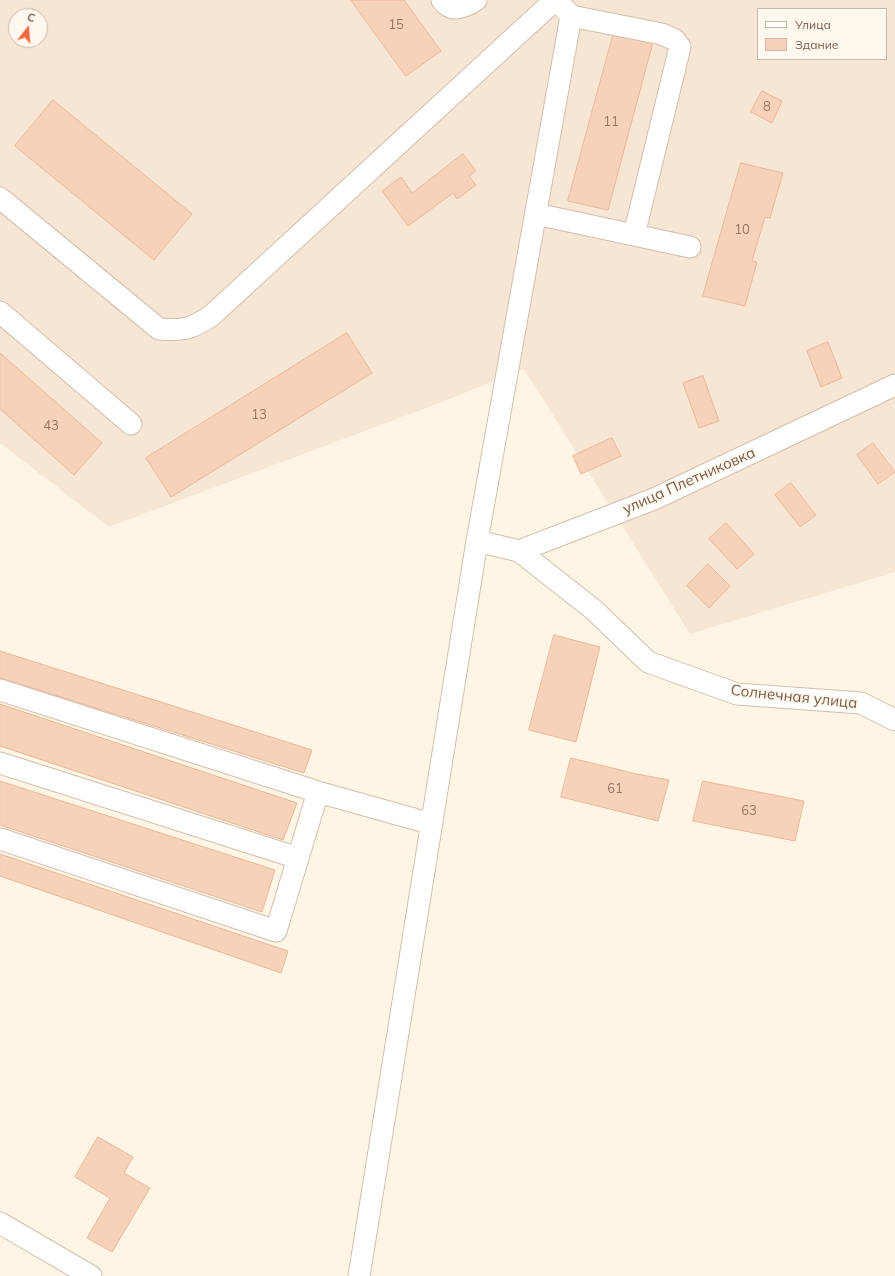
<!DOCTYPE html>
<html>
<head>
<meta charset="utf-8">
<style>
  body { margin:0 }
  #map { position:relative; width:895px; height:1276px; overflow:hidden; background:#fef5e5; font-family:Mulish,sans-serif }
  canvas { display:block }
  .legend { position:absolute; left:757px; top:8px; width:130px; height:52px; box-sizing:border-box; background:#fff8ee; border:1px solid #cab8ab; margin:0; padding:5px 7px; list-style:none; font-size:12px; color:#7b5947 }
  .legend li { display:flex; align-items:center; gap:8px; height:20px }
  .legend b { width:20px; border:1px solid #cab8ab }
  .north { position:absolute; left:8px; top:8px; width:40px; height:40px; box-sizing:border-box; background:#fff8ee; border:1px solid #cab8ab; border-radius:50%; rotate:17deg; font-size:11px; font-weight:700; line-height:16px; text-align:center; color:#7b5947 }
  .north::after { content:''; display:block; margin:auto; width:14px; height:18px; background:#f4673f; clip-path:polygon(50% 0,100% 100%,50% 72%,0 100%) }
</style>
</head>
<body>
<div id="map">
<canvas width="895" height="1276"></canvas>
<ul class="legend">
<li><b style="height:5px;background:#fff"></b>Улица</li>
<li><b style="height:11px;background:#f7d2ba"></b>Здание</li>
</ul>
<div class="north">С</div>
</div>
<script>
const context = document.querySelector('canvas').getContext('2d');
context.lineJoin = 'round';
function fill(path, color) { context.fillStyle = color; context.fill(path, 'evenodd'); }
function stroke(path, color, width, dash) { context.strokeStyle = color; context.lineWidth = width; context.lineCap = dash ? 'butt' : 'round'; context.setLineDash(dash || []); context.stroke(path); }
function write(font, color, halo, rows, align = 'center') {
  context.font = font + ' Mulish,sans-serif'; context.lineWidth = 3.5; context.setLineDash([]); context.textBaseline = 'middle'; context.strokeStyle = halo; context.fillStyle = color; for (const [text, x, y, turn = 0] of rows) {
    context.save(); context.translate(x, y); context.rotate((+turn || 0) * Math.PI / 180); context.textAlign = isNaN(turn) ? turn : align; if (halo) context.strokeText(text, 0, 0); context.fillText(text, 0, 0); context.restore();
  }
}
fill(new Path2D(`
  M0,0H895V572L690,634L524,369L437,404L109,527L0,443ZM758,9H886V59H758ZM16,16H40V40H16Z`), '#f7e6d3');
const building = new Path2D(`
  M351,0H404L441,51L406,76Z
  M614,32L653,42L608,210L568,201Z
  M762,91L782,101L772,123L751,112Z
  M53,100L192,214L154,260L15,146Z
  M463,154L476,171L469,176L476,185L457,199L453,193L408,226L382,191L401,177L412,193Z
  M741,163L783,173L770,218L765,217L752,261L757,262L745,306L703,296Z
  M347,333L372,373L171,497L146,458Z
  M828,342L842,378L821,387L807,351Z
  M0,353L102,443L74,475L0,409Z
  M703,376L719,421L699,428L683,383Z
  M612,438L621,456L581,474L573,456Z
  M873,443L895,472L878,484L857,455Z
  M791,483L816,515L800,527L775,495Z
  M726,523L754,554L737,569L709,539Z
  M708,564L730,586L709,608L687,586Z
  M554,635L600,647L576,742L529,730Z
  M0,651L312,750L304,773L0,678Z
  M0,704L297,803L283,840L0,746Z
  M571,758L637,774L669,780L658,821L561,797Z
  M0,781L275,870L262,912L0,825Z
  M703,781L804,801L795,841L693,821Z
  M0,854L288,951L281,973L0,876Z
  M98,1137L133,1157L124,1173L150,1188L112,1252L87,1238L110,1198L75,1177Z`);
fill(building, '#f7d2ba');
stroke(building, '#ebb899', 1);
const minor = new Path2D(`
  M442,0C451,13 465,7 476,0
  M571,16L662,34L675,40L680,47L634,235
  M0,198L159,329C182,331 192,329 211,316L555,0
  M536,214L690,247
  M0,312L131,424
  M477,541L519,551L654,499L895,385
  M519,551L594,610L648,662L737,694L861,703L895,720
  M0,690L318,792L432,824
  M0,763L298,858
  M0,839L276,931L318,792
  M0,1223L91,1276
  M359,1276L477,541L571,16L557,0`);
stroke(minor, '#d4beac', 23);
stroke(minor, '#fff', 21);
write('13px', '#9a7764', null, [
  ["15",396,25],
  ["8",767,107],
  ["11",611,122],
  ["10",742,230],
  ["13",259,415],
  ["43",51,426],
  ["61",615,789],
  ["63",749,811]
]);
write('15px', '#7b5947', '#fff8ee', [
  ["улица Плетниковка",689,481,-24],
  ["Солнечная улица",794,697,6]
]);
</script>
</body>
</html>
